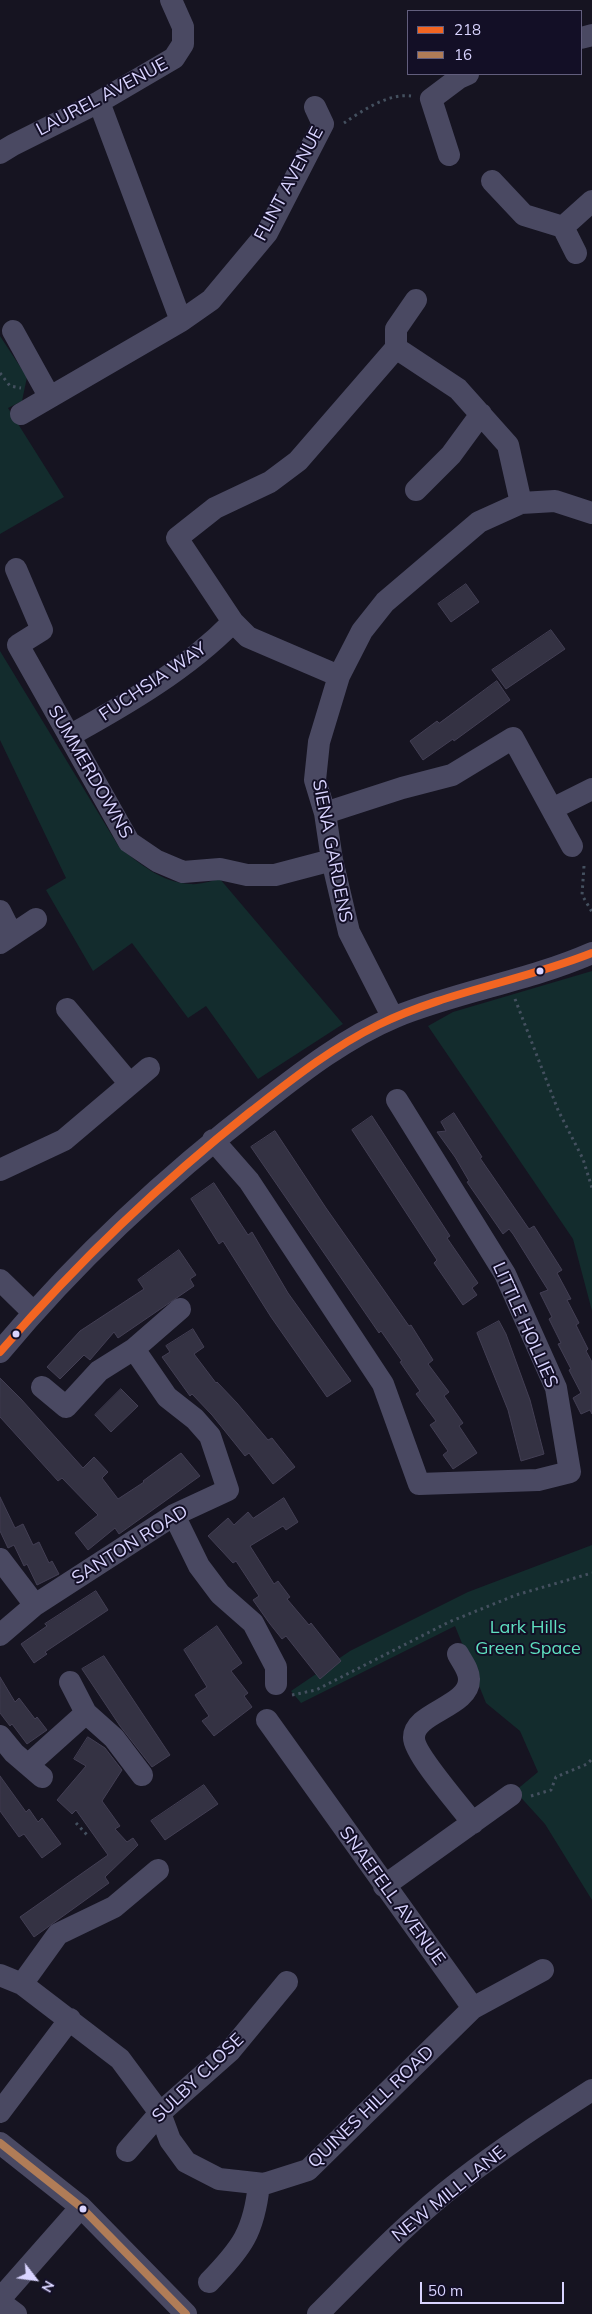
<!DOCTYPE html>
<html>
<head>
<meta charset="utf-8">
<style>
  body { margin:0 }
  #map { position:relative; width:592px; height:2314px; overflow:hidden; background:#161421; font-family:Mulish,sans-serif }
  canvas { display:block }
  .legend { position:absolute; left:407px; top:10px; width:175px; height:65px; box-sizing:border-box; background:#130f26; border:1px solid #625e7d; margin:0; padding:6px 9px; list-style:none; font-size:15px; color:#d9d4ff }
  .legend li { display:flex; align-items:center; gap:10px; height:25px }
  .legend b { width:25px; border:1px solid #625e7d }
  .north { position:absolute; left:10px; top:2254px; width:50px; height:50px; -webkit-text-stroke:4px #130f26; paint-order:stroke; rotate:120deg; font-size:14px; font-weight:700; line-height:20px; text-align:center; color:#d9d4ff }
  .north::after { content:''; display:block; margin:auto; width:18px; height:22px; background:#d9d4ff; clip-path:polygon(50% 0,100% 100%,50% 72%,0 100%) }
  .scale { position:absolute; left:420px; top:2282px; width:144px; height:22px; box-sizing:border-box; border:2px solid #d9d4ff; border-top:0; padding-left:6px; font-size:15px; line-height:18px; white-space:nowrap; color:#d9d4ff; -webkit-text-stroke:4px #130f26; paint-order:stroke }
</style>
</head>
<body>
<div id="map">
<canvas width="592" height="2314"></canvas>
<ul class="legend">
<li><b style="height:6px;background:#f26522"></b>218</li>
<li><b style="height:6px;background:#b07c57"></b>16</li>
</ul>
<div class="north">N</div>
<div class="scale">50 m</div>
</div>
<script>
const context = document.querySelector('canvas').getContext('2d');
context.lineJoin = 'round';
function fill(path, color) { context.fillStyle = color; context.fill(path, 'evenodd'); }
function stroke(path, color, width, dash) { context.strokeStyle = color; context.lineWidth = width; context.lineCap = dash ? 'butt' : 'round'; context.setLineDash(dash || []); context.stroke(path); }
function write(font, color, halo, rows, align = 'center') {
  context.font = font + ' Mulish,sans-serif'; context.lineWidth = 4; context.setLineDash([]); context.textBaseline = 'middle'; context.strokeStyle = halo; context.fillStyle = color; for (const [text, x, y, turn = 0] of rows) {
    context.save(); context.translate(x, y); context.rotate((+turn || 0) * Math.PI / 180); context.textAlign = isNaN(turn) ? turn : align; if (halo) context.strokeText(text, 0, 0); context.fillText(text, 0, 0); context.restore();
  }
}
fill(new Path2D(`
  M0,336L27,377L22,401L8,408L64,497L0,534Z
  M0,651L119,847C139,863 162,883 190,884C199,885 211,881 220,879L343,1024L258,1079L206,1006L188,1018L132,943L93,971L46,890L66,878L0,740Z
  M592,971V1311L573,1239L428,1026L453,1012Z
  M592,1545V1900L545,1824L515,1791L538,1772L520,1731L486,1703L455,1626L301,1703L291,1691L350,1651L468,1592Z`), '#132c2d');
const building = new Path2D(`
  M466,584L479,602L451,622L438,604Z
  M551,630L565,649L506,689L492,670Z
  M497,681L510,700L454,741L453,739L423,760L410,741L437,721L439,723Z
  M454,1113L482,1157L480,1158L529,1229L534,1226L562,1270L557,1273L571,1299L567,1300L579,1323L576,1325L588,1349L586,1351L592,1362V1414L590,1410L581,1414L573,1398L581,1393L569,1370L571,1369L558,1344L561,1343L549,1319L552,1317L540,1293L548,1290L513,1234L509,1229L503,1234L467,1182L469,1181L455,1157L437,1132L446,1131L441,1122Z
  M372,1116L450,1236L447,1238L478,1283L472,1288L477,1295L463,1305L434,1263L437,1260L352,1130Z
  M275,1131L326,1208L409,1326L411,1325L433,1360L428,1364L449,1392L444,1396L463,1423L459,1426L477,1453L453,1469L443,1455L448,1451L430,1425L436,1421L416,1394L420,1391L400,1362L402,1361L381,1331L379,1333L251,1147Z
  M214,1183L248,1235L252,1232L288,1293L351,1381L327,1397L271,1317L223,1241L219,1244L191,1199Z
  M179,1250L196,1275L190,1279L194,1286L118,1338L114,1332L90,1360L84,1355L60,1379L47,1367L80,1331L144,1289L138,1280Z
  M499,1321L506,1334L530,1400L544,1454L521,1461L508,1410L477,1333Z
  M193,1329L204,1347L194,1354L216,1383L217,1382L237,1403L268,1440L272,1438L295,1467L273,1484L249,1453L245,1456L212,1415L192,1394L190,1396L162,1357L170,1352L166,1346Z
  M0,1378L21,1399L83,1468L94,1457L108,1472L102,1478L118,1499L144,1482L143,1481L181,1453L200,1476L119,1534L115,1528L88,1550L75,1533L98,1515L62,1478L58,1481L0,1417Z
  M121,1389L138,1406L111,1432L95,1415Z
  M0,1497L15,1528L23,1524L33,1545L39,1542L49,1563L52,1561L59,1574L37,1585L27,1564L24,1566L14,1545L8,1548L0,1531Z
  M284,1498L298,1522L286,1530L283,1526L250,1546L274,1584L278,1581L290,1597L287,1599L309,1625L311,1623L341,1661L320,1679L286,1636L282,1639L270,1624L253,1600L259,1596L236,1561L233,1563L208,1536L228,1518L234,1525L248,1512L253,1518Z
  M96,1591L108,1610L45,1652L47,1654L34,1663L21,1644L47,1626L45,1624Z
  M217,1626L242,1663L231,1671L248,1693L244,1696L252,1707L214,1736L202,1721L209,1716L195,1695L207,1687L184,1650Z
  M104,1656L170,1755L152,1767L120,1726L82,1669Z
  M0,1677L15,1702L19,1698L35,1719L37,1717L47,1730L27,1744L12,1724L10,1726L0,1713Z
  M88,1737L105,1748L122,1770L102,1801L120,1826L115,1829L127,1842L133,1838L138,1845L105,1877L109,1883L34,1937L20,1917L108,1855L76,1810L72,1814L57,1800L86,1766L74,1759Z
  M0,1776L26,1812L29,1809L38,1822L42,1818L61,1844L42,1858L24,1834L19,1837L0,1811Z
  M204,1785L218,1804L165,1840L151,1821Z`);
fill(building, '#343243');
stroke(building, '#433f54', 1);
stroke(new Path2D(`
  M344,123C362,111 388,93 411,96
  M0,373L10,386L21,388
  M584,866L582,895L592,912
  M515,999L558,1110L583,1159L592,1188
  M292,1695L316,1690L449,1622L516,1595L592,1573
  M531,1796L551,1790L556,1777L587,1764L592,1759
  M76,1823L88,1836`), '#44505f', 3, [2.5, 4]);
stroke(new Path2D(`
  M581,38L592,35
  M99,102L181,321
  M0,153L13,145L99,102L174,58L183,44V27L171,0
  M449,155L431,99L459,78L468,74
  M492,181L524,215L563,227L592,201
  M563,227L576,253
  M13,331L49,396
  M396,348L458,389L508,445L521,503
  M21,414L181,321L211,300L267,233L323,124L315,107
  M416,490L451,455L481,414
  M16,569L42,630L18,645L129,842L157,861L183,872L220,869L247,875H275L332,860
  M339,676L248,637L233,622L177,538L215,508L270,482L298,461L396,348V329L416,300
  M69,736C127,704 187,669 233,622
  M552,809L592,789
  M325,813L402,788L452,775L513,738L572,846
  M0,911L12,935
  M0,943L36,919
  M67,1009L130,1084
  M393,1018L349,932L332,860L325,813L315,780L319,742L339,676L362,631L385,602L479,522L521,503L555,501L592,513
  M213,1140L249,1181L383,1384L419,1484L538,1480L570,1472L556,1388L505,1274L397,1100
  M0,1170L64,1140L149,1068
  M0,1280L33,1312
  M134,1349L180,1309
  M0,1352C77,1259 166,1177 262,1103C303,1071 347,1037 395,1017C459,991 528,981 592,953
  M174,1515L199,1566L220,1594L253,1623L276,1667V1684
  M0,1559L35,1605L0,1635
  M35,1605L174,1515L228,1490L210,1436L195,1419L167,1397L134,1349L99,1371L66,1407L42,1387
  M458,1654C462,1662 469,1670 469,1679C470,1707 413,1712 414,1738C414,1754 461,1807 473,1823
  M70,1682L86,1713L114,1738L142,1775
  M267,1720L473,2008
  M0,1736L14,1753L42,1777
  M28,1765L86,1713
  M158,1870L114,1907L58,1934L22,1984L120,2059L160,2113L170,2140L186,2162L219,2179L264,2184L308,2170L473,2008L543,1970
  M384,1886L511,1795
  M0,1975L22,1984
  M0,2112L70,2019
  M0,2143L81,2207L186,2314
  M127,2151L160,2113L230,2051L287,1982
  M209,2282C242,2248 254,2232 259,2184
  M0,2299L81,2207
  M0,2302L16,2314
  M318,2314C363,2269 409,2220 460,2181C502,2148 547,2119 592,2090`), '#4a4962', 22);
stroke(new Path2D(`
  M0,1352C76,1264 159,1184 250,1112C290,1081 331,1048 378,1025C445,992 522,981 592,953`), '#f26522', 8);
stroke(new Path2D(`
  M0,2143L81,2207L186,2314`), '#b07c57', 8);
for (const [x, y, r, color] of [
  [540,971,4.5,"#d9d4ff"],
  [16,1334,4.5,"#d9d4ff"],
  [83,2209,4.5,"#d9d4ff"]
]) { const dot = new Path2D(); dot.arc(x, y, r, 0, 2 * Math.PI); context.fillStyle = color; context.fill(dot); stroke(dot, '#130f26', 2); }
write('18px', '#d9d4ff', '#130f26', [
  ["LAUREL AVENUE",102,97,-28],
  ["FLINT AVENUE",289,184,-62],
  ["FUCHSIA WAY",153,682,-34],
  ["SUMMERDOWNS",90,772,60],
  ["SIENA GARDENS",332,851,79],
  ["LITTLE HOLLIES",525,1325,66],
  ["SANTON ROAD",130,1545,-32],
  ["SNAEFELL AVENUE",392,1896,54],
  ["SULBY CLOSE",198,2078,-44],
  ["QUINES HILL ROAD",371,2107,-44],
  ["NEW MILL LANE",449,2194,-39]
]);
write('18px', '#5fe0c0', '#130f26', [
  ["Lark Hills",528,1628],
  ["Green Space",528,1649]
]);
</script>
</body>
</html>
